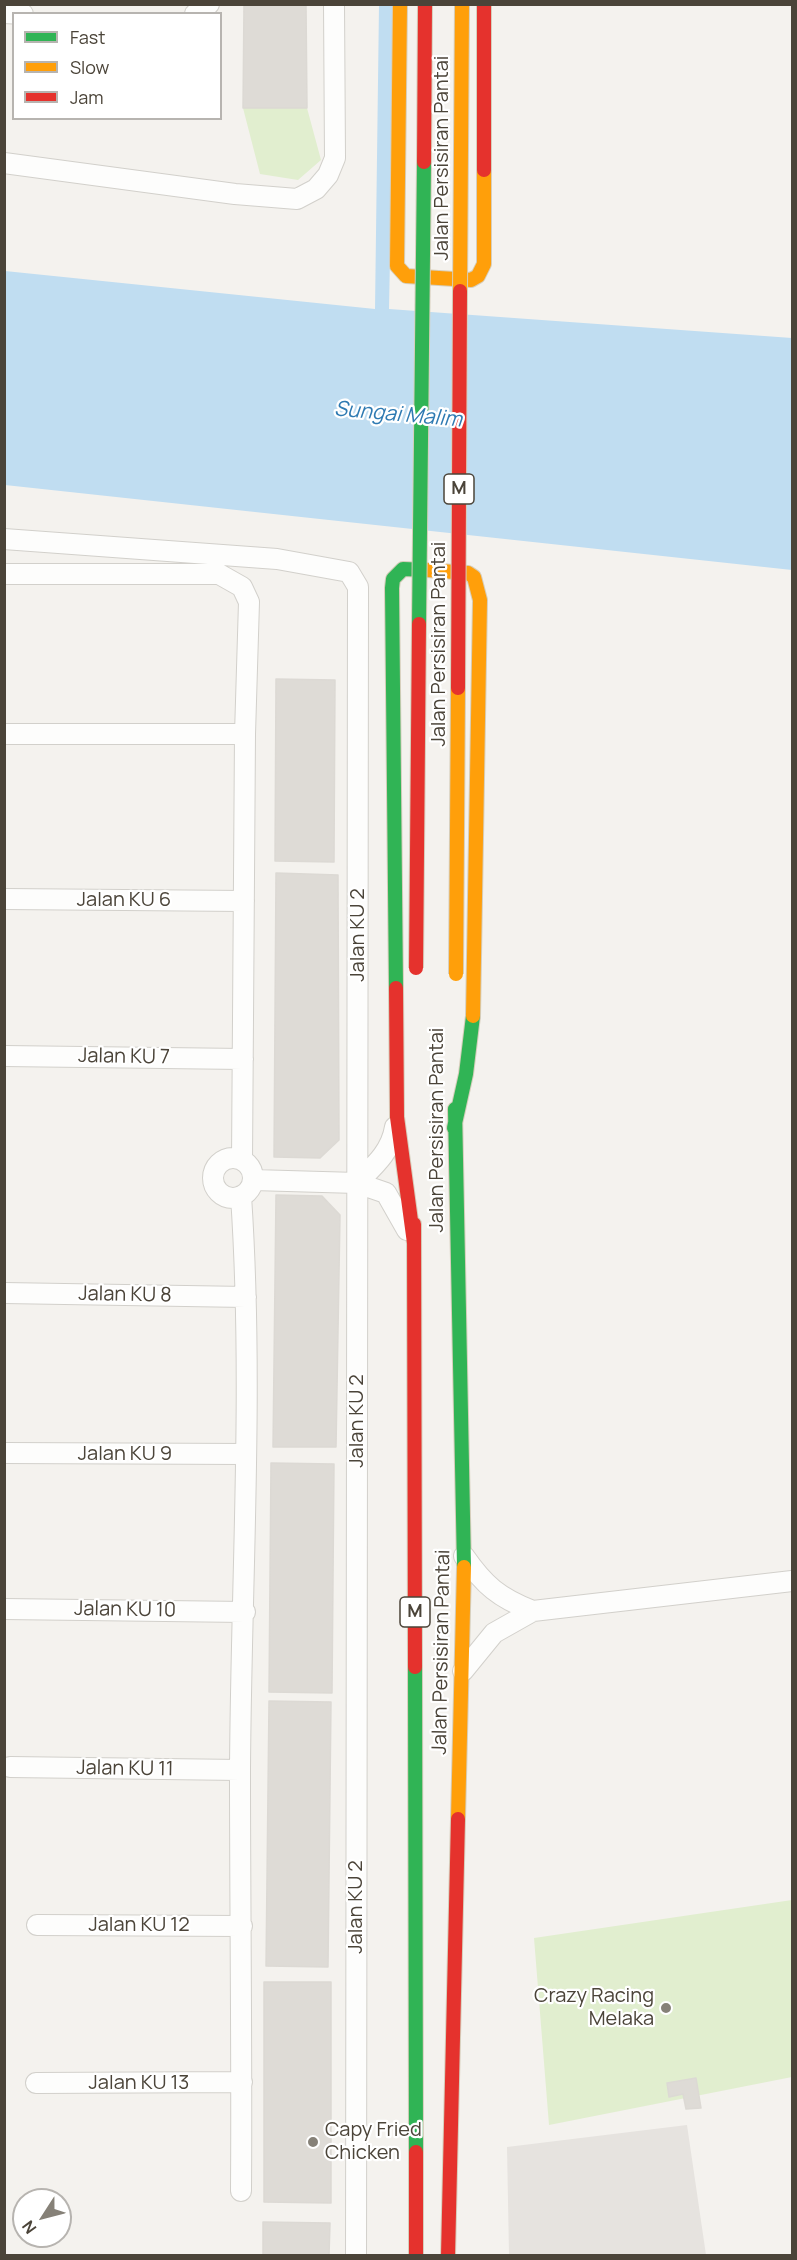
<!DOCTYPE html>
<html>
<head>
<meta charset="utf-8">
<style>
  body { margin:0 }
  #map { position:relative; width:797px; height:2260px; overflow:hidden; background:#f4f2ee; font-family:Manrope,sans-serif }
  canvas { display:block }
  .frame { position:absolute; inset:0; border:6px solid #4b4439; pointer-events:none }
  .legend { position:absolute; left:12px; top:12px; width:210px; height:108px; box-sizing:border-box; background:#fff; border:2px solid #b7b4b0; margin:0; padding:8px 10px; list-style:none; font-size:18px; color:#4b4439 }
  .legend li { display:flex; align-items:center; gap:12px; height:30px }
  .legend b { width:30px; border:2px solid #b7b4b0 }
  .north { position:absolute; left:12px; top:2188px; width:60px; height:60px; box-sizing:border-box; background:#fff; border:2px solid #b7b4b0; border-radius:50%; rotate:234deg; font-size:16px; font-weight:700; line-height:24px; text-align:center; color:#4b4439 }
  .north::after { content:''; display:block; margin:auto; width:21px; height:27px; background:#868178; clip-path:polygon(50% 0,100% 100%,50% 72%,0 100%) }
</style>
</head>
<body>
<div id="map">
<canvas width="797" height="2260"></canvas>
<div class="frame"></div>
<ul class="legend">
<li><b style="height:8px;background:#30b455"></b>Fast</li>
<li><b style="height:8px;background:#ff9f0a"></b>Slow</li>
<li><b style="height:8px;background:#e5322d"></b>Jam</li>
</ul>
<div class="north">N</div>
</div>
<script>
const context = document.querySelector('canvas').getContext('2d');
context.lineJoin = 'round';
function fill(path, color) { context.fillStyle = color; context.fill(path, 'evenodd'); }
function stroke(path, color, width, dash) { context.strokeStyle = color; context.lineWidth = width; context.lineCap = dash ? 'butt' : 'round'; context.setLineDash(dash || []); context.stroke(path); }
function write(font, color, halo, rows, align = 'center') {
  context.font = font + ' Manrope,sans-serif'; context.lineWidth = 4.5; context.setLineDash([]); context.textBaseline = 'middle'; context.strokeStyle = halo; context.fillStyle = color; for (const [text, x, y, turn = 0] of rows) {
    context.save(); context.translate(x, y); context.rotate((+turn || 0) * Math.PI / 180); context.textAlign = isNaN(turn) ? turn : align; if (halo) context.strokeText(text, 0, 0); context.fillText(text, 0, 0); context.restore();
  }
}
fill(new Path2D(`
  M243,108H307L321,160L298,180L260,174Z
  M792,1900V2077L549,2125L534,1938Z`), '#e1eecf');
fill(new Path2D(`
  M687,2125L706,2255H509L507,2147Z`), '#e6e3df');
fill(new Path2D(`
  M379,5H395L389,309L792,338V570L5,485V271L375,309Z`), '#c0ddf1');
const building = new Path2D(`
  M244,4H306L307,108H243Z
  M276,679L335,680L334,862L275,861Z
  M276,873L338,875L339,1140L320,1158L274,1157Z
  M276,1195L322,1196L340,1215L336,1447H273Z
  M271,1463L334,1464L332,1693L269,1692Z
  M269,1701L331,1702L328,1967L266,1966Z
  M264,1982H331V2203L264,2202Z
  M696,2078L701,2108L686,2109L683,2094L669,2097L667,2083Z
  M263,2222L330,2223L329,2256H263Z`);
fill(building, '#dedbd6');
stroke(building, '#dcd9d4', 1.5);
const street = new Path2D(`
  M4,13L23,14
  M195,14L209,4
  M4,163L235,194L297,199L316,189L328,175L335,158L334,4
  M4,539L277,559L349,572L358,587L356,2256
  M4,574H219L242,587L249,602L245,734L242,1160
  M4,734H245
  M4,899L244,901
  M4,1056L243,1059
  M213 1178a20 20 0 1 1 40 0a20 20 0 1 1-40 0Z
  M253,1180L357,1183L386,1193L407,1230
  M357,1183C374,1166 391,1152 395,1127
  M241,1196C254,1388 241,1580 240,1771C240,1911 242,2051 241,2191
  M4,1293L246,1297
  M4,1453L246,1454
  M464,1556C484,1585 499,1598 533,1611
  M4,1609L245,1612
  M463,1671L494,1633L533,1611L792,1581
  M10,1767L240,1770
  M37,1925L242,1926
  M36,2083L242,2082`);
const fast = new Path2D(`
  M396,988L392,588L393,579L403,569L427,570
  M455,1109L464,1567
  M454,1128L466,1074L473,1016
  M415,1667L416,2152`);
const slow = new Path2D(`
  M400,4L397,266L406,276L471,280L478,276L484,264V170
  M427,570L468,573L474,577L480,600L473,1016
  M458,1819L464,1567`);
const jam = new Path2D(`
  M484,4V170
  M396,988L397,1117L414,1243
  M414,1224L415,1667
  M416,2152V2256
  M448,2256L458,1819`);
stroke(street, '#d2d0cb', 22);
stroke(fast, '#d6cebb', 16);
stroke(slow, '#d6cebb', 16);
stroke(jam, '#d6cebb', 16);
stroke(street, '#fdfdfc', 20);
stroke(fast, '#30b455', 14);
stroke(slow, '#ff9f0a', 14);
stroke(jam, '#e5322d', 14);
const fastBridge = new Path2D(`
  M419,624L424,162`);
const slowBridge = new Path2D(`
  M460,291L462,4
  M456,974L458,688`);
const jamBridge = new Path2D(`
  M424,162L425,4
  M458,688L460,291
  M416,968L419,624`);
stroke(fastBridge, '#d6cebb', 16, []);
stroke(slowBridge, '#d6cebb', 16, []);
stroke(jamBridge, '#d6cebb', 16, []);
stroke(fastBridge, '#30b455', 14);
stroke(slowBridge, '#ff9f0a', 14);
stroke(jamBridge, '#e5322d', 14);
for (const [x, y, r, color] of [
  [666,2008,6,"#868178"],
  [313,2142,6,"#868178"]
]) { const dot = new Path2D(); dot.arc(x, y, r, 0, 2 * Math.PI); context.fillStyle = color; context.fill(dot); stroke(dot, '#fff', 2); }
for (const [x, y, w] of [
  [459,489,30],
  [415,1612,30]
]) { const box = new Path2D(); box.roundRect(x - w / 2, y - 15, w, 30, 4.5); context.fillStyle = '#fff'; context.fill(box); stroke(box, '#4b4439', 1.5); }
write('bold 18px', '#4b4439', null, [
  ["M",459,489],
  ["M",415,1612]
]);
write('20px', '#4b4439', '#fff', [
  ["Jalan Persisiran Pantai",442,158,-90],
  ["Jalan Persisiran Pantai",439,644,-90],
  ["Jalan KU 6",124,900],
  ["Jalan KU 2",358,935,-90],
  ["Jalan KU 7",124,1057,1],
  ["Jalan Persisiran Pantai",437,1130,-90],
  ["Jalan KU 8",125,1295,1],
  ["Jalan KU 2",357,1421,-90],
  ["Jalan KU 9",125,1454],
  ["Jalan KU 10",125,1610,1],
  ["Jalan Persisiran Pantai",442,1652,-89],
  ["Jalan KU 11",125,1769,1],
  ["Jalan KU 2",356,1907,-90],
  ["Jalan KU 12",139,1925],
  ["Jalan KU 13",139,2083]
]);
write('20px', '#4b4439', '#fff', [
  ["Crazy Racing",654,1996],
  ["Melaka",654,2019],
  ["Capy Fried",325,2130,"left"],
  ["Chicken",325,2153,"left"]
], 'right');
write('italic 21px', '#2e7ab2', '#fff', [
  ["Sungai Malim",398,415,5]
]);
</script>
</body>
</html>
